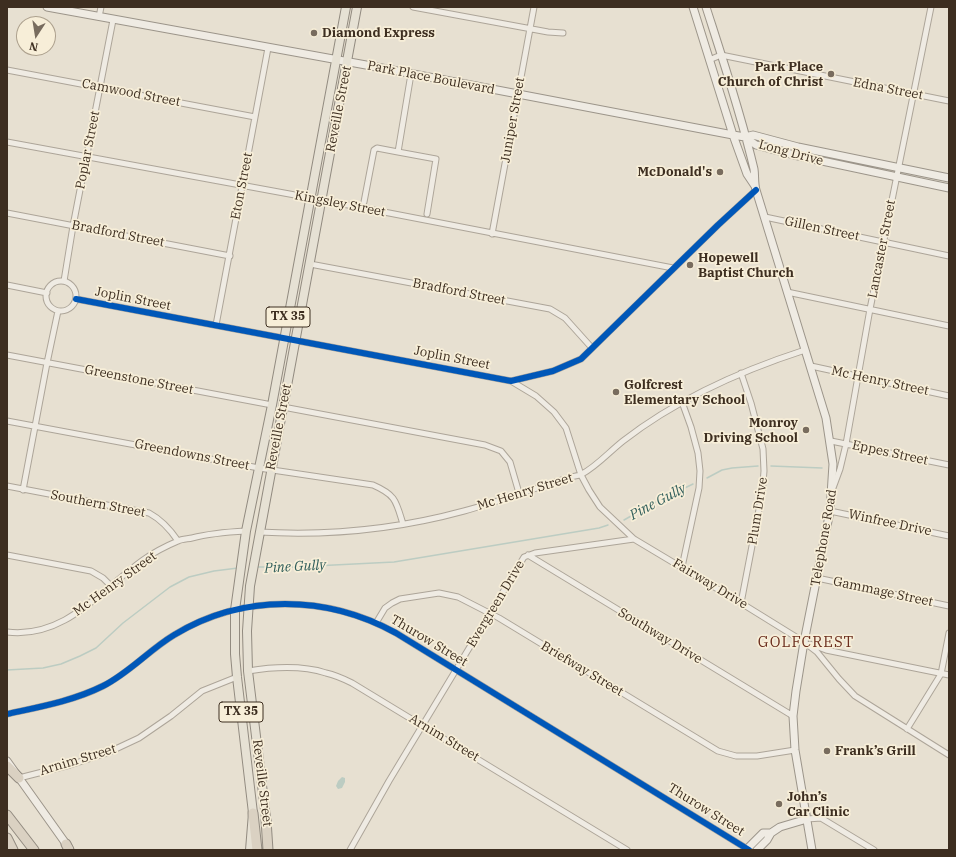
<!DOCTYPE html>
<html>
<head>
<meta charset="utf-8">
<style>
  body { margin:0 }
  #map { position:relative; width:956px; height:857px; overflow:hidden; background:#e7e0d1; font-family:"IBM Plex Serif",serif }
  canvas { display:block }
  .frame { position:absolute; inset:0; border:8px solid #3d2e20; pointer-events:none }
  .north { position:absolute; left:16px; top:16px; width:40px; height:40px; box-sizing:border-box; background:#f7eed8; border:1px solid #ada18e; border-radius:50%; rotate:192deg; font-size:11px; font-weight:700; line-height:16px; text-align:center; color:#3d2e20 }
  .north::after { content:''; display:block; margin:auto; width:14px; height:18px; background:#786c5e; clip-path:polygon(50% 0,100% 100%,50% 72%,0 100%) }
</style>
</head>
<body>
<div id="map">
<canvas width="956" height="857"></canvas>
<div class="frame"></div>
<div class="north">N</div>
</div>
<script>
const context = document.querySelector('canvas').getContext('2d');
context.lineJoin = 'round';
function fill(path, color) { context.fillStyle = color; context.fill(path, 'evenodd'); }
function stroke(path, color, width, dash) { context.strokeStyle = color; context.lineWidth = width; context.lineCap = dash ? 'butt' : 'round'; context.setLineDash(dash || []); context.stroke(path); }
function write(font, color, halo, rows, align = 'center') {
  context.font = font + ' "IBM Plex Serif",serif'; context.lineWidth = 3.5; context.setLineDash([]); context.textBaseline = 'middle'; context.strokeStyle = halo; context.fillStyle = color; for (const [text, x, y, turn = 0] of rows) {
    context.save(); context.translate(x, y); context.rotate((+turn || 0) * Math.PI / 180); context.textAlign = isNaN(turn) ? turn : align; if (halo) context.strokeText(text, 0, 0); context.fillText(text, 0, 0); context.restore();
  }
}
fill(new Path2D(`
  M342,777L345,778V782L342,788L338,789L336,786L338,781Z`), '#bcccc2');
stroke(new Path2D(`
  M771,466L822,468
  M707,478L722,470L732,468L758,466
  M624,520L654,503L693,484
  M257,567H294L394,562L599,528L608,525
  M7,670L43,668L61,664L80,656L96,648L123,623L170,587L189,577L214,571L238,568`), '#bcccc2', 1.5);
const minor = new Path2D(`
  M413,7L548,32L563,33
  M99,17L101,7
  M709,60L721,55L949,101
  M7,70L255,117
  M411,74L398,152L436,159L427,214
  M7,142L322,200L673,268
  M364,202L374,150L377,148L398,152
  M7,213L230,256
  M765,217L949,256
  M492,234L534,7
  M310,264L550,309L565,318L592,348
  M64,281L73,226L113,20
  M46 296a15 15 0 1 1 30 0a15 15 0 1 1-30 0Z
  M7,285L47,293
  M787,292L949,326
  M76,299L511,381L553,371L581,359L718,225L756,190
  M216,325L268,48
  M7,355L272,405
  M811,366L949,396
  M741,373L751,403L763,449L764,471L762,494L741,603
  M511,381L536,396L554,412L566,428L581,475L589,490L600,507L634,539L741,603L804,642L817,652L839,679L855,696L949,755
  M682,402L691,427L698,453L700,471L699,488L682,567
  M283,407L485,445L501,451L510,462L519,493
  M7,421L259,468L373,485C396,495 396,501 403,524
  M831,441L949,465
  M7,486L149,513C162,520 170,529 178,541
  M833,488L840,469L846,444L870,309L931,7
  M23,490L47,363L58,311
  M830,511L949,536
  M259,532C327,536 398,529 464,511C500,501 535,488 571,477C574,476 579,476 582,474C597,466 609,452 623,441C677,399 740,371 805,350
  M7,555L91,571L103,578L111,586
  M528,555L793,716
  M817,578L949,606
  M376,623L385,608L392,603L400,599L439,593L458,597L499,618L718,751L736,756H757L795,750
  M7,632C65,639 101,590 143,560C153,553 166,546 178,541C182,539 188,539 192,538C211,533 227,532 246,531
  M810,644L826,650L949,675
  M248,671C273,667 301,665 326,673C335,675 344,679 352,683L627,850
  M7,714C39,707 73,701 103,686C129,673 149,650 174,635C243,593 327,595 396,633L749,850
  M907,729L941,674L949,633
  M19,778L70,765L107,753L139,738L171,716L202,691L237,677
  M807,819L821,818L874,850
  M350,850L389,781L524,557L535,553L634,539`);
const secondary = new Path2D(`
  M47,7L366,65L733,135L745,137L753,135L798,147L949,178
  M693,7L733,135L747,174L755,186
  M706,7C723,60 741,114 754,169C755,175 754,183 756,190L826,418L833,464L830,511L804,642L796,691L793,716L795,750L812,850
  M745,137L756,145L794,155L949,188
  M7,761L69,848
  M746,850L763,833H771
  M757,850L767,840L771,833L780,827L807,819`);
const primary = new Path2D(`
  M267,826L248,671L247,631L250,586L357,7
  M250,850L253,813L237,677L235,654V610L246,531L272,405L346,7`);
const motorway = new Path2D(`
  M7,766L19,778
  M253,813L257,850
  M7,815L34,850
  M266,820L268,850
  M7,838L13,850
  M66,844L69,850`);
stroke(minor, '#ada599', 7);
stroke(secondary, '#9c958a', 9);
stroke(primary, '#928b80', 10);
stroke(motorway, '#928b80', 11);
stroke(minor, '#efebe3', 5);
stroke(secondary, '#efebe3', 7);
stroke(primary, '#e6e1d4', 8);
stroke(motorway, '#dad1c2', 9);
stroke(new Path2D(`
  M76,299L511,381L553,371L581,359L718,225L756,190
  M7,714C39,707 73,701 103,686C129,673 149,650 174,635C243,593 327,595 396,633L749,850`), '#0057b8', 6);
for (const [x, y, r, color] of [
  [314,33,4,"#786c5e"],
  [831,74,4,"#786c5e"],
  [720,172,4,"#786c5e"],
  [690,265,4,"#786c5e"],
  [616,392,4,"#786c5e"],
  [806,430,4,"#786c5e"],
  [827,751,4,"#786c5e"],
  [779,804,4,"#786c5e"]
]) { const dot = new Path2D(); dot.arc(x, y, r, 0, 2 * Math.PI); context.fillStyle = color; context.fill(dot); stroke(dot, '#f7eed8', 1.5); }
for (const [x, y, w] of [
  [288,317,44],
  [241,712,44]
]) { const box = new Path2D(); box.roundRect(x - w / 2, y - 10, w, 20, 3); context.fillStyle = '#f7eed8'; context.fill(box); stroke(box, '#3d2e20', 1); }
write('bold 12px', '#3d2e20', null, [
  ["TX 35",288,317],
  ["TX 35",241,712]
]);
write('bold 13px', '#3d2e20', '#f7eed8', [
  ["Diamond Express",322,33],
  ["Park Place",823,67,"right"],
  ["Church of Christ",823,82,"right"],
  ["McDonald's",712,172,"right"],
  ["Hopewell",698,258],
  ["Baptist Church",698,273],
  ["Golfcrest",624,385],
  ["Elementary School",624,400],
  ["Monroy",798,423,"right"],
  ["Driving School",798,438,"right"],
  ["Frank’s Grill",835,751],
  ["John’s",787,797],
  ["Car Clinic",787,812]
], 'left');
write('13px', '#3d2e20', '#f7eed8', [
  ["Park Place Boulevard",431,78,11],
  ["Edna Street",888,89,11],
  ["Camwood Street",131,93,11],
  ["Reveille Street",339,109,-79],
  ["Juniper Street",513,120,-80],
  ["Poplar Street",88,150,-79],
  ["Long Drive",791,153,15],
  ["Eton Street",242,186,-79],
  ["Kingsley Street",340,204,11],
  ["Gillen Street",822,229,12],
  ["Bradford Street",118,234,11],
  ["Lancaster Street",882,249,-79],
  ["Bradford Street",459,292,11],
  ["Joplin Street",133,299,11],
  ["Joplin Street",452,358,11],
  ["Greenstone Street",139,380,11],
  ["Mc Henry Street",880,381,12],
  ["Reveille Street",279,427,-79],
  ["Eppes Street",890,453,12],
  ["Greendowns Street",192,455,11],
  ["Mc Henry Street",525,492,-17],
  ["Southern Street",98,504,11],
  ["Plum Drive",758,511,-81],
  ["Winfree Drive",890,523,12],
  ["Telephone Road",824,538,-80],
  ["Mc Henry Street",115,584,-36],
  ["Fairway Drive",710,584,31],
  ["Gammage Street",883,592,12],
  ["Evergreen Drive",496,604,-59],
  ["Southway Drive",660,636,31],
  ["Thurow Street",429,641,31],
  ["Briefway Street",582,669,31],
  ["Arnim Street",444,738,31],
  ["Arnim Street",78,760,-17],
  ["Reveille Street",262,783,83],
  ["Thurow Street",706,810,32]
]);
write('italic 14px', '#2f5d5a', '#f7eed8', [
  ["Pine Gully",658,502,-28],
  ["Pine Gully",295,567,-3]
]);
context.letterSpacing = '1px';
write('15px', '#6b2e1e', '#f7eed8', [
  ["GOLFCREST",806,643]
]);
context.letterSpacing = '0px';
</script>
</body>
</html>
